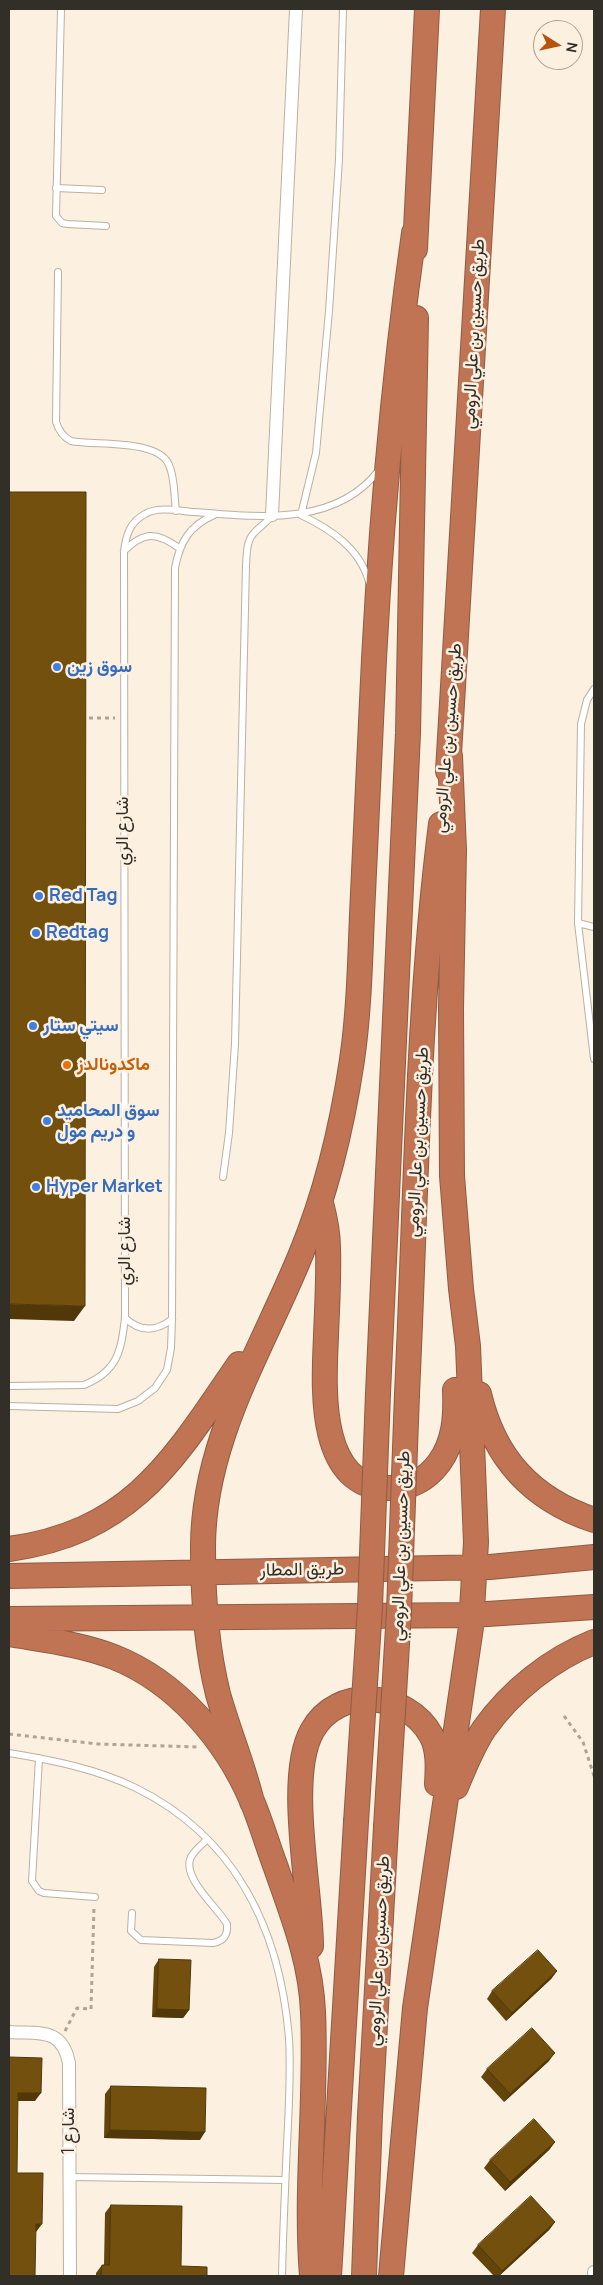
<!DOCTYPE html>
<html>
<head>
<meta charset="utf-8">
<style>
  body { margin:0 }
  #map { position:relative; width:603px; height:2285px; overflow:hidden; background:#fcf0e0; font-family:Manrope,sans-serif }
  canvas { display:block }
  .frame { position:absolute; inset:0; border:10px solid #322e28; pointer-events:none }
  .north { position:absolute; left:533px; top:20px; width:50px; height:50px; box-sizing:border-box; background:#fcf0e0; border:1px solid #aba296; border-radius:50%; rotate:100deg; font-size:14px; font-weight:700; line-height:20px; text-align:center; color:#322e28 }
  .north::after { content:''; display:block; margin:auto; width:18px; height:22px; background:#b4540e; clip-path:polygon(50% 0,100% 100%,50% 72%,0 100%) }
</style>
</head>
<body>
<div id="map">
<canvas width="603" height="2285"></canvas>
<div class="frame"></div>
<div class="north">N</div>
</div>
<script>
const context = document.querySelector('canvas').getContext('2d');
context.lineJoin = 'round';
function stroke(path, color, width, dash) { context.strokeStyle = color; context.lineWidth = width; context.lineCap = dash ? 'butt' : 'round'; context.setLineDash(dash || []); context.stroke(path); }
function fill(path, color) { context.fillStyle = color; context.fill(path, 'evenodd'); }
function write(font, color, halo, rows, align = 'center') {
  context.font = font + ' Manrope,Vazirmatn,sans-serif'; context.lineWidth = 5; context.setLineDash([]); context.textBaseline = 'middle'; context.strokeStyle = halo; context.fillStyle = color; for (const [text, x, y, turn = 0] of rows) {
    context.save(); context.translate(x, y); context.rotate((+turn || 0) * Math.PI / 180); context.textAlign = isNaN(turn) ? turn : align; if (halo) context.strokeText(text, 0, 0); context.fillText(text, 0, 0); context.restore();
  }
}
const lane = new Path2D(`
  M61,9L56,216L62,223L67,224L106,226
  M56,188L102,190
  M58,272L56,422C59,431 63,437 71,441C96,446 159,439 169,465C175,478 174,496 176,511
  M301,515L316,453L329,311L339,159L343,9
  M301,515C330,529 360,548 369,582
  M124,551C144,531 157,532 179,548
  M594,689L587,700L581,724L578,923L594,1059
  M578,923L594,927
  M223,1177L229,1133L235,1044L246,565C247,555 246,541 254,533C260,526 267,523 272,515
  M125,1318C140,1332 156,1332 172,1319
  M9,1386L84,1385C118,1371 121,1351 125,1318L124,551C126,535 130,522 145,514C159,506 179,511 194,512C257,517 336,527 379,470
  M9,1406L118,1409L138,1401L155,1388L167,1370L171,1348L172,1319L175,568C180,542 189,526 214,515
  M9,1753C52,1760 97,1769 136,1788C237,1838 280,1931 289,2038C291,2073 289,2108 287,2144C285,2188 283,2232 282,2276
  M39,1758L32,1881L39,1891L44,1893L95,1897
  M132,1913L131,1931L141,1940L213,1943C224,1941 228,1935 227,1924C217,1907 181,1877 191,1857C195,1850 202,1845 207,1839
  M70,2177L285,2180`);
const street = new Path2D(`
  M272,515L296,9
  M9,2032C39,2034 62,2027 69,2063L70,2276
  M594,2276V2272`);
const highway = new Path2D(`
  M415,249L427,9
  M448,771L493,9
  M321,1203C325,1218 328,1233 328,1248C329,1278 327,1307 326,1336C324,1385 316,1489 390,1488C410,1488 427,1479 439,1463C455,1441 456,1416 455,1390
  M378,1393L408,733L416,318
  M407,1394C416,1204 417,1013 441,824
  M479,1394C494,1458 531,1499 594,1520
  M9,1549C133,1532 174,1459 239,1364
  M9,1576L490,1567L594,1557
  M9,1619L472,1615L594,1607
  M9,1634C44,1640 81,1644 114,1657C177,1682 226,1740 252,1801C261,1822 267,1844 275,1865C292,1914 311,1960 313,2012C317,2100 305,2188 312,2276
  M456,1787C464,1768 472,1747 484,1729C511,1691 551,1659 594,1642
  M252,1802C243,1765 228,1730 218,1694C207,1650 203,1595 203,1550C202,1442 262,1350 301,1254C327,1191 342,1127 352,1060C359,1012 360,963 362,915C365,851 368,787 371,722C378,558 391,395 414,233
  M311,1946C311,1891 286,1778 312,1731C338,1684 407,1692 431,1735C439,1749 438,1768 437,1784
  M329,2276L356,1822
  M364,2276L370,2115L386,1827
  M391,2276L415,2008L471,1627L476,1542L468,1346L461,1289L452,1176L451,1008L454,850L450,756`);
stroke(lane, '#bbb0a1', 8);
stroke(street, '#bbb0a1', 14);
stroke(highway, '#8e5c45', 26);
stroke(new Path2D(`
  M81,718H115
  M564,1716L583,1742L594,1776
  M9,1734L98,1744L198,1747
  M65,2031L77,2008L91,2009L94,1907`), '#aea599', 3, [4, 4]);
stroke(lane, '#fff', 6);
stroke(street, '#fff', 12);
stroke(highway, '#c07454', 24);
const highwayBridge = new Path2D(`
  M356,1822L370,1607L378,1393
  M386,1827L399,1611L407,1394`);
stroke(highwayBridge, '#8e5c45', 26, []);
stroke(highwayBridge, '#c07454', 24);
fill(new Path2D(`
  M159,1959L189,2010L183,2018L152,2017L154,1967Z
  M557,1971L551,1979L506,2021L487,1999L492,1991Z
  M549,2061L504,2102L481,2077L487,2069Z
  M111,2086L200,2140L104,2138L105,2094Z
  M555,2142L549,2150L505,2191L484,2168L490,2160Z
  M111,2205L181,2266L207,2276H96V2273L102,2265H104L105,2213Z
  M555,2222L549,2230L499,2276H494L472,2253L478,2245Z`), '#63450b');
fill(new Path2D(`
  M9,1304L85,1306L74,1321L9,1319Z
  M557,1971L551,1979L506,2021L512,2013Z
  M157,2009L189,2010L183,2018L152,2017Z
  M555,2053L549,2061L504,2102L510,2094Z
  M18,2093H41L35,2101H13Z
  M110,2130L205,2132L200,2140L104,2138Z
  M555,2142L549,2150L505,2191L510,2182Z
  M555,2222L549,2230L499,2276H498L502,2271Z
  M36,2224H42L36,2232H30Z`), '#503809');
const building = new Path2D(`
  M9,492H86L85,1306L9,1304Z
  M538,1950L557,1971L512,2013L492,1991Z
  M159,1959L191,1960L189,2010L157,2009Z
  M532,2028L555,2053L510,2094L487,2069Z
  M9,2057L42,2058L41,2093H18L17,2173H43L42,2224H36L35,2276H9Z
  M111,2086L206,2088L205,2132L110,2130Z
  M534,2119L555,2142L510,2182L490,2160Z
  M531,2196L555,2222L502,2271L478,2245Z
  M111,2205L182,2206L181,2266L207,2267V2276H101L102,2265H109Z`);
fill(building, '#73500d');
stroke(building, '#503809', 1);
for (const [x, y, r, color] of [
  [57,667,5,"#3f7fe0"],
  [39,896,5,"#3f7fe0"],
  [36,933,5,"#3f7fe0"],
  [33,1026,5,"#3f7fe0"],
  [67,1065,5,"#e8710a"],
  [47,1121,5,"#3f7fe0"],
  [36,1187,5,"#3f7fe0"]
]) { const dot = new Path2D(); dot.arc(x, y, r, 0, 2 * Math.PI); context.fillStyle = color; context.fill(dot); stroke(dot, '#fcf0e0', 2); }
write('18px', '#322e28', '#fcf0e0', [
  ["طريق حسين بن علي الرومي",474,334,-87],
  ["طريق حسين بن علي الرومي",448,738,-85],
  ["شارع الري",123,831,-90],
  ["طريق حسين بن علي الرومي",418,1142,-87],
  ["شارع الري",125,1251,-90],
  ["طريق حسين بن علي الرومي",401,1546,-88],
  ["طريق المطار",302,1570,-1],
  ["طريق حسين بن علي الرومي",379,1951,-87],
  ["شارع 1",69,2131,-90]
]);
write('bold 18px', '#366cbe', '#fcf0e0', [
  ["سوق زين",67,667],
  ["Red Tag",49,896],
  ["Redtag",46,933],
  ["سيتي ستار",43,1026],
  ["سوق المحاميد",57,1111],
  ["و دريم مول",57,1132],
  ["Hyper Market",46,1187]
], 'left');
write('bold 18px', '#c56008', '#fcf0e0', [
  ["ماكدونالدز",77,1065]
], 'left');
</script>
</body>
</html>
